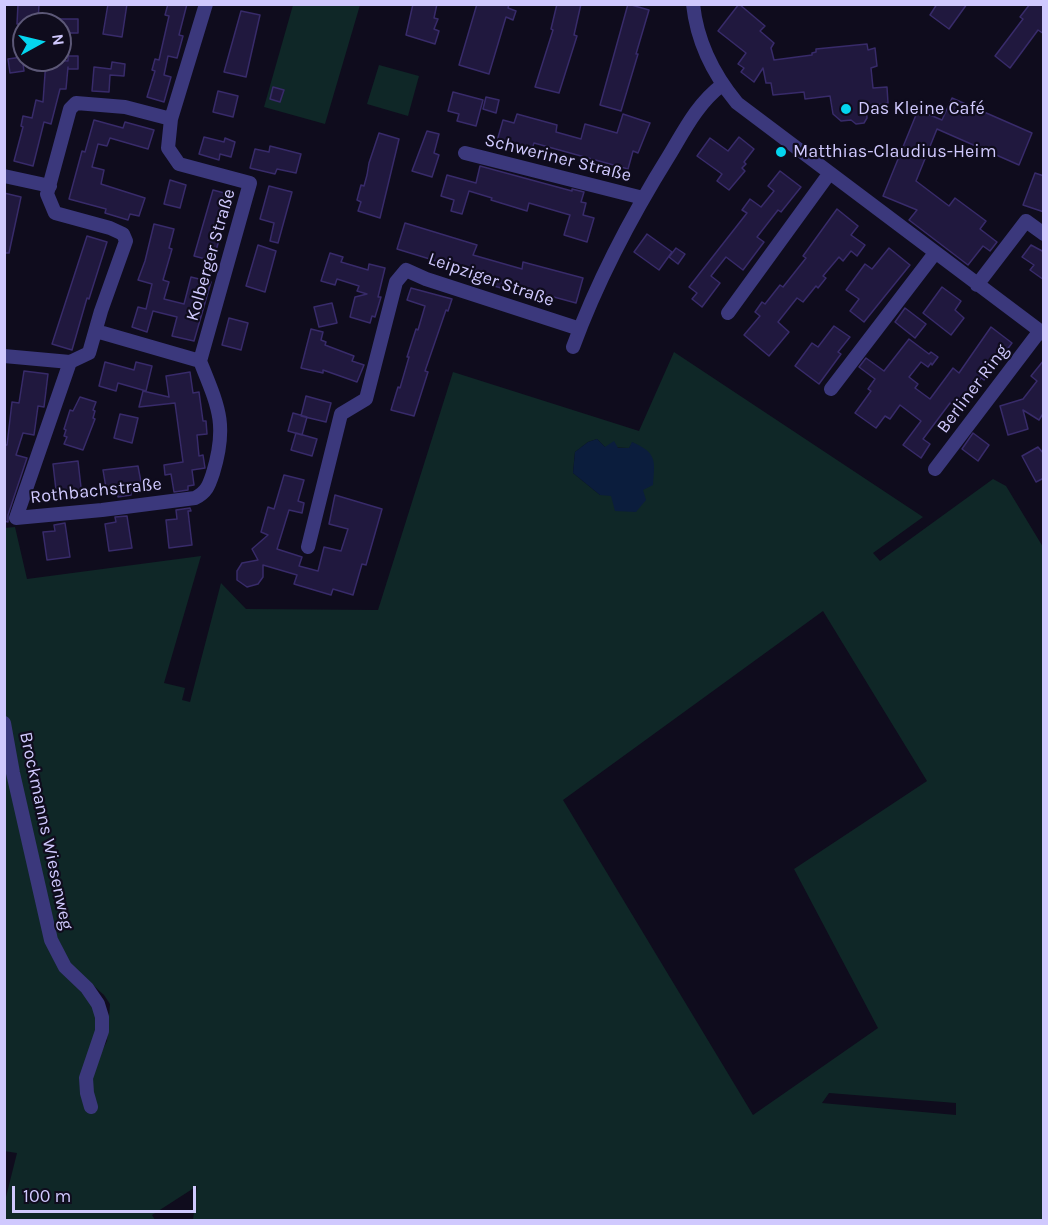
<!DOCTYPE html>
<html>
<head>
<meta charset="utf-8">
<style>
  body { margin:0 }
  #map { position:relative; width:1048px; height:1225px; overflow:hidden; background:#0f0c1d; font-family:Karla,sans-serif }
  canvas { display:block }
  .frame { position:absolute; inset:0; border:6px solid #d0c9fe; pointer-events:none }
  .north { position:absolute; left:12px; top:12px; width:60px; height:60px; box-sizing:border-box; background:#0f0c1d; border:2px solid #5c5877; border-radius:50%; rotate:82deg; font-size:16px; font-weight:700; line-height:24px; text-align:center; color:#d0c9fe }
  .north::after { content:''; display:block; margin:auto; width:21px; height:27px; background:#04d5ef; clip-path:polygon(50% 0,100% 100%,50% 72%,0 100%) }
  .scale { position:absolute; left:12px; top:1186px; width:184px; height:27px; box-sizing:border-box; border:3px solid #d0c9fe; border-top:0; padding-left:8px; font-size:18px; line-height:21px; white-space:nowrap; color:#d0c9fe; -webkit-text-stroke:4px #0f0c1d; paint-order:stroke }
</style>
</head>
<body>
<div id="map">
<canvas width="1048" height="1225"></canvas>
<div class="frame"></div>
<div class="north">N</div>
<div class="scale">100 m</div>
</div>
<script>
const context = document.querySelector('canvas').getContext('2d');
context.lineJoin = 'round';
function fill(path, color) { context.fillStyle = color; context.fill(path, 'evenodd'); }
function stroke(path, color, width, dash) { context.strokeStyle = color; context.lineWidth = width; context.lineCap = dash ? 'butt' : 'round'; context.setLineDash(dash || []); context.stroke(path); }
function write(font, color, halo, rows, align = 'center') {
  context.font = font + ' Karla,sans-serif'; context.lineWidth = 4.5; context.setLineDash([]); context.textBaseline = 'middle'; context.strokeStyle = halo; context.fillStyle = color; for (const [text, x, y, turn = 0] of rows) {
    context.save(); context.translate(x, y); context.rotate((+turn || 0) * Math.PI / 180); context.textAlign = isNaN(turn) ? turn : align; if (halo) context.strokeText(text, 0, 0); context.fillText(text, 0, 0); context.restore();
  }
}
fill(new Path2D(`
  M293,5H360L325,124L264,107Z
  M379,65L419,76L408,116L367,104Z
  M674,352L923,517L873,553L880,561L993,479L1006,486L1043,547V1220H193L197,1186L152,1215L155,1220H5V1201L17,1153L4,1151V528L15,527L27,579L201,556L164,683L185,688L182,700L190,702L221,583L246,609L378,610L453,372L639,431ZM597,439L605,447L629,448L633,442L643,490L600,495L573,473L575,452L588,442ZM823,611L927,781L794,869L878,1028L753,1115L563,800ZM68,963L104,995L110,1004L107,1041L85,1085L97,1028L94,1004L67,978ZM829,1093L956,1103V1115L822,1103Z`), '#0f2727');
fill(new Path2D(`
  M597,439L605,447L614,441L618,448H629L632,442C657,453 655,460 653,485L643,490L646,500L636,512L615,511L611,496L600,495L573,473L575,452L588,442Z`), '#0b1d3d');
const building = new Path2D(`
  M18,4H39L38,24H17Z
  M108,4H127L122,37L103,34Z
  M168,4H187L179,35L183,36L177,58L168,56L164,75L171,77L164,102L147,97L155,71L152,70L155,59L159,60L169,16L165,15Z
  M413,4H437L434,18L438,19L434,29L439,31L435,44L406,35Z
  M477,4H509L508,8L516,11L513,20L506,17L489,74L459,65Z
  M557,4H581L574,35L577,36L559,93L535,87L553,30L551,29Z
  M628,4L649,10L636,54H638L621,111L600,105Z
  M739,4L765,26L760,31L774,43L771,48L774,60L812,55V53L816,52V49L867,44L868,50L875,48L877,66L871,68L873,88L887,87L888,103L866,107L867,118L864,123L856,124L851,120L841,121L833,114L830,96L805,99L804,92L773,95L771,83H766L763,68L754,82L741,72L744,68L738,64L746,53L718,31Z
  M937,4H967L949,29L930,15Z
  M1030,4H1044V34L1038,30L1010,68L995,56L1023,19L1020,17Z
  M241,11L260,15L246,77L224,72Z
  M60,19H78V33H60Z
  M68,56H78V69H68V67L66,89H60L51,124L44,122L33,166L14,161L23,127L21,126L23,116L32,118L36,100L43,102L46,60L68,61Z
  M22,57L24,71L10,73L8,59Z
  M112,62L125,64L124,76L110,75L109,92L92,91L94,67L111,69Z
  M273,87L284,90L280,102L270,99Z
  M218,91L238,96L233,117L213,112Z
  M453,92L483,100L476,126L457,121L459,114L448,111Z
  M486,97L499,100L496,113L483,109Z
  M952,98L1032,133L1019,165L937,129L916,181L949,206L955,198L986,221L980,229L997,242L990,251L983,246L968,265L909,220L917,210L883,196L918,110L942,120Z
  M517,114L557,125L556,132L581,139L585,124L617,133L623,114L650,123L638,153L633,151L628,169L534,143L532,149L497,141L503,120L514,123Z
  M94,120L123,128L125,122L154,130L148,149L110,138L107,146L98,144L92,167L104,170L101,184L145,198L139,216L130,214L128,220L105,213L106,209L69,199L82,151L85,152Z
  M427,131L439,134L434,153L439,155L432,177L412,171Z
  M379,133L399,139L380,218L358,211L361,202L357,200L361,185L364,186L367,175L369,163Z
  M204,137L224,142L225,138L235,142L231,157L220,154L219,160L199,154Z
  M739,137L754,149L744,162L746,164L742,168L745,171L729,190L717,181L722,174L697,156L710,138L728,151Z
  M270,146L301,154L296,173L277,169L275,174L250,168L255,149L269,152Z
  M480,166L572,191V189L584,192L581,202L586,203L583,215L594,218L587,242L564,235L570,215L529,203L527,211L491,200L492,198L469,191L462,214L451,211L454,200L441,196L447,175L476,183Z
  M780,171L801,187L781,212L778,210L757,237L764,242L743,270L726,257L711,276L720,283L702,307L692,299L697,293L689,287L747,213L742,210L750,199L761,207L774,191L768,186Z
  M1035,173L1044,176V212L1023,205Z
  M170,180L186,185L180,208L164,204Z
  M269,186L292,192L278,243L270,241L274,223L260,219Z
  M213,190L232,195L213,261L194,256Z
  M4,193L21,197L9,253H4Z
  M837,209L858,226L851,235L865,245L857,256L851,251L843,261L839,257L823,276L826,278L818,288L816,286L803,302L797,298L778,322L789,332L769,356L744,335L760,316L755,312L762,302L765,304L780,285L783,287L806,258L803,256Z
  M405,223L477,245L473,255L522,269L523,262L583,278L576,303L517,287L515,292L480,282L482,275L397,249Z
  M154,224L174,229L169,248L172,249L163,280L169,282L164,299L184,304L191,277L211,282L194,341L172,336L177,317L153,311L147,332L132,327L138,307L146,309L152,284L138,280L145,261Z
  M647,234L672,252L659,270L634,252Z
  M87,236L107,242L89,299L87,298L72,350L52,344Z
  M258,245L276,251L265,292L246,286Z
  M1031,245L1044,252V280L1030,270L1034,265L1022,257Z
  M676,248L685,254L678,264L669,257Z
  M889,248L910,265L864,322L850,311L859,299L846,290L865,264L872,269Z
  M330,253L343,257L341,262L368,270L369,264L385,268L378,297H381L375,317L372,316L370,323L350,317L355,297L367,294L357,291L359,286L337,279L335,285L321,281Z
  M942,287L961,301L955,310L964,318L951,335L923,313Z
  M411,288L452,299L448,311L446,310L425,371L428,372L414,416L391,410L398,387L400,388L409,357H407L416,329L418,330L425,306L407,300Z
  M332,303L337,323L319,327L314,307Z
  M905,308L926,324L915,338L895,322Z
  M229,318L248,323L241,350L222,345Z
  M834,326L850,337L838,352L841,354L819,384L795,366L812,343L818,347Z
  M991,327L1012,343L984,380L981,378L958,409L950,403L923,439L930,444L921,458L903,445L921,421L900,405L890,419L885,416L876,428L855,413L871,391L868,389L875,379L859,367L866,358L884,371L909,339L929,354L931,352L938,357L932,365L931,363L928,367L921,362L909,377L918,384L915,388L930,399L953,368L959,373Z
  M311,329L323,332L321,340L326,342L325,345L354,356L352,361L364,365L357,382L323,370V373L301,368Z
  M1044,360V412L1039,420L1023,410L1028,429L1008,435L1000,406L1023,399L1037,381L1031,376Z
  M105,362L134,370L136,362L152,366L146,391L118,383L116,391L99,386Z
  M24,371L48,374L44,407L38,406L34,435L23,433L16,455L27,458L8,515V522L4,521V445H7L12,402L19,403Z
  M190,372L193,393L199,392L203,421H206L207,434L197,435L199,456L203,455L205,468L192,470L194,485L188,486V490L174,492L171,474L165,475L164,465L183,462L175,403L139,407L143,391L169,397L166,376Z
  M306,396L331,403L326,422L301,416Z
  M80,397L96,402L93,410L95,411L93,418L95,419L83,450L64,444L67,437L64,436L66,430L64,429L70,410L73,411Z
  M293,413L307,417L302,435L288,431Z
  M120,414L138,418L132,443L114,438Z
  M296,433L317,439L312,456L291,450Z
  M973,433L989,445L978,461L962,449Z
  M1038,447L1044,454V478L1036,482L1022,456Z
  M78,461L82,496L57,499L53,464Z
  M138,466L141,482L130,484L131,495L118,497L117,486L106,488L103,470Z
  M284,475L304,480L298,501L304,503L302,513L289,510L277,549L302,557L299,566L318,571L324,547L341,551L348,529L329,524L335,495L382,509L366,565L362,564L353,595L333,589L331,595L294,584L297,575L263,565V577L258,584L247,587L237,580V571L242,563L258,560L252,549L268,535L261,532L268,507L274,509Z
  M190,508L191,511H188L192,545L169,548L166,520L177,519L176,510Z
  M127,516L132,548L109,551L105,524L116,522L115,517Z
  M65,523L70,557L47,560L43,532L55,531L54,525Z`);
fill(building, '#20183e');
stroke(building, '#382b6a', 1.5);
stroke(new Path2D(`
  M693,4C697,42 713,74 737,103L1044,334
  M465,153L643,198
  M4,176L50,186
  M977,285L1026,221L1044,234
  M728,313L829,174
  M96,331L200,361L250,183L179,164L168,148L171,119L206,4
  M573,347C598,279 632,215 670,154C685,129 698,103 722,85
  M4,356L70,362L89,353L101,311L126,241L123,234L110,228L55,213L47,194L70,109L76,103L125,107L171,119
  M70,362L16,518L102,510L195,498C207,492 209,485 213,473C228,424 218,406 200,361
  M831,389L935,253
  M935,469L1039,332
  M308,547L341,414L366,399L396,282L406,270L426,279L580,329
  M4,723L13,773L51,940L65,967L87,988L98,1004L102,1017V1031L86,1078L87,1093L91,1107`), '#3b387c', 14);
for (const [x, y, r, color] of [
  [846,109,6,"#04d5ef"],
  [781,152,6,"#04d5ef"]
]) { const dot = new Path2D(); dot.arc(x, y, r, 0, 2 * Math.PI); context.fillStyle = color; context.fill(dot); stroke(dot, '#0f0c1d', 2); }
write('18px', '#d0c9fe', '#0f0c1d', [
  ["Das Kleine Café",858,109],
  ["Matthias-Claudius-Heim",793,152]
], 'left');
write('18px', '#d0c9fe', '#0f0c1d', [
  ["Schweriner Straße",558,158,14],
  ["Kolberger Straße",211,255,-74],
  ["Leipziger Straße",491,280,19],
  ["Berliner Ring",973,389,-53],
  ["Rothbachstraße",96,491,-6],
  ["Brockmanns Wiesenweg",46,831,78]
]);
</script>
</body>
</html>
